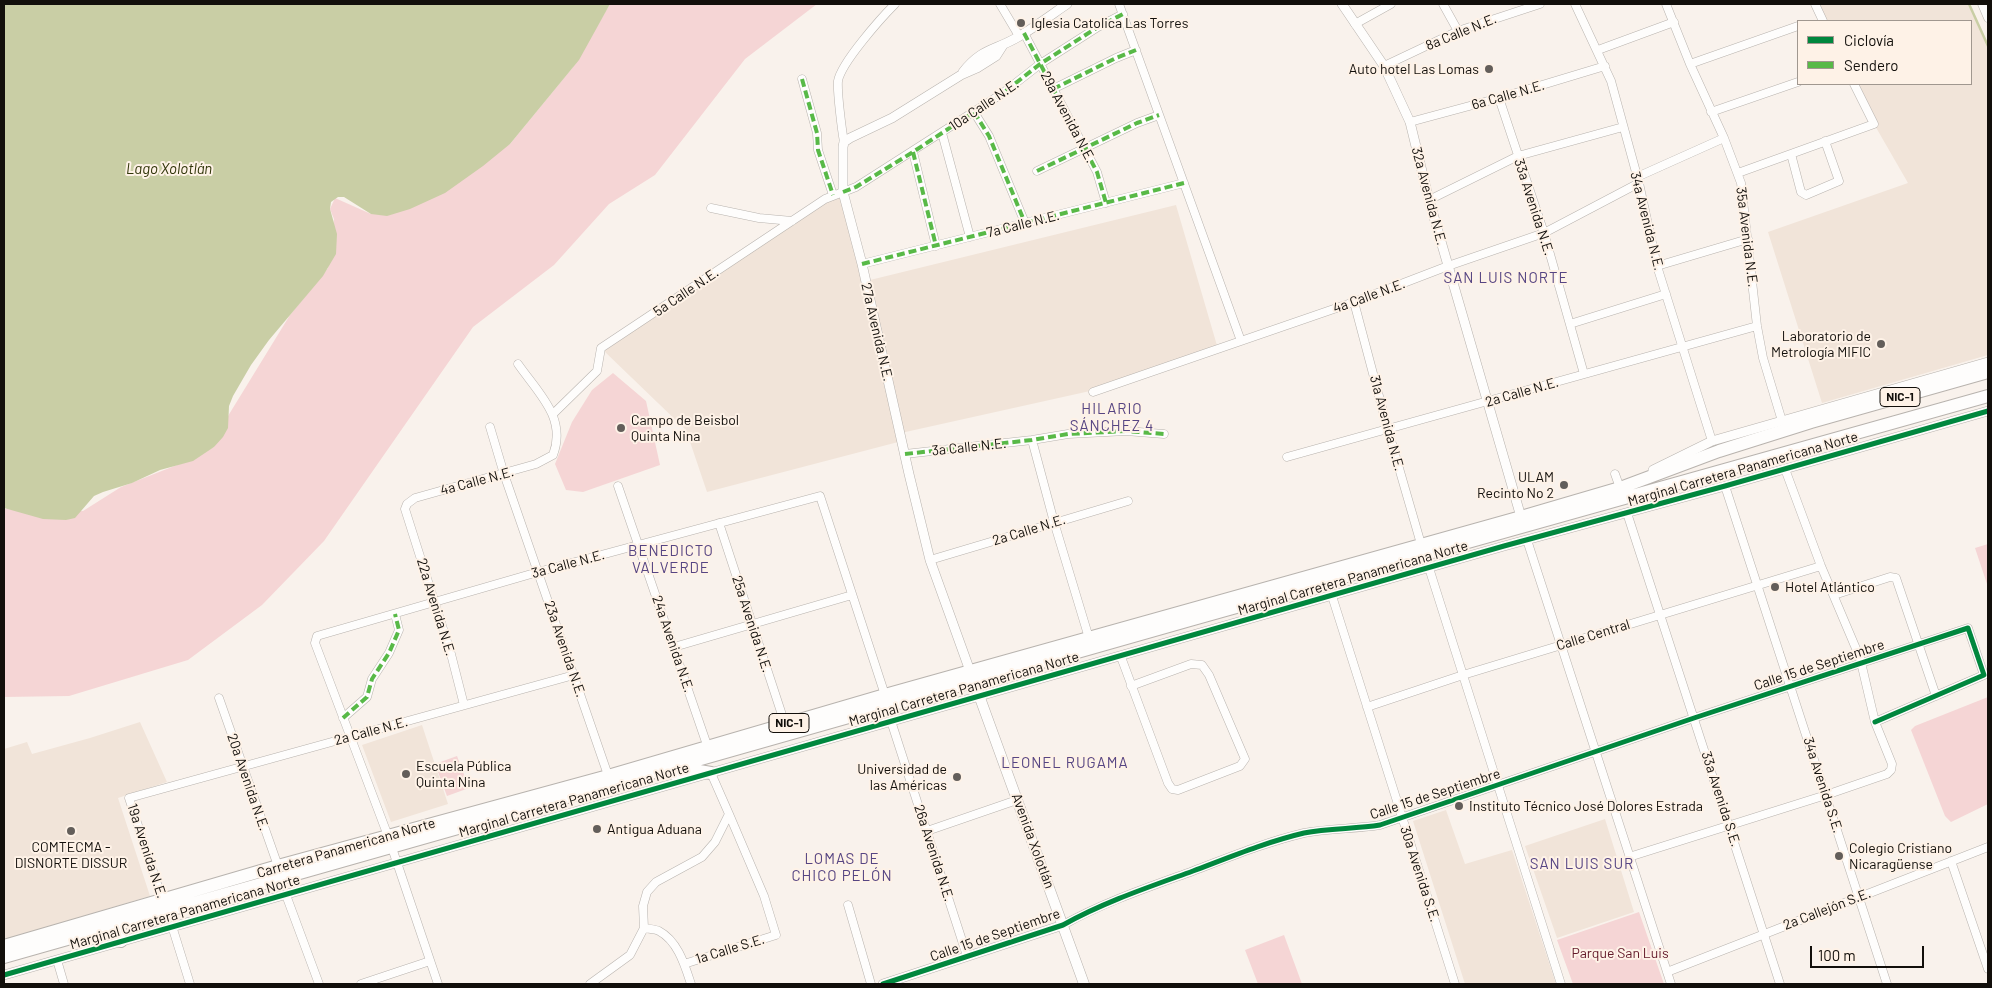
<!DOCTYPE html>
<html>
<head>
<meta charset="utf-8">
<style>
  body { margin:0 }
  #map { position:relative; width:1992px; height:988px; overflow:hidden; background:#f9f2ec; font-family:Barlow,sans-serif }
  canvas { display:block }
  .frame { position:absolute; inset:0; border:5px solid #120f0b; pointer-events:none }
  .legend { position:absolute; left:1797px; top:20px; width:175px; height:65px; box-sizing:border-box; background:#fef2e7; border:1px solid #a0978f; margin:0; padding:6px 9px; list-style:none; font-size:15px; color:#120f0b }
  .legend li { display:flex; align-items:center; gap:10px; height:25px }
  .legend b { width:25px; border:1px solid #a0978f }
  .scale { position:absolute; left:1810px; top:946px; width:114px; height:22px; box-sizing:border-box; border:2px solid #120f0b; border-top:0; padding-left:6px; font-size:15px; line-height:18px; white-space:nowrap; color:#120f0b; -webkit-text-stroke:4px #fef2e7; paint-order:stroke }
</style>
</head>
<body>
<div id="map">
<canvas width="1992" height="988"></canvas>
<div class="frame"></div>
<ul class="legend">
<li><b style="height:6px;background:#00873e"></b>Ciclovía</li>
<li><b style="height:6px;background:#58b947"></b>Sendero</li>
</ul>
<div class="scale">100 m</div>
</div>
<script>
const context = document.querySelector('canvas').getContext('2d');
context.lineJoin = 'round';
function fill(path, color) { context.fillStyle = color; context.fill(path, 'evenodd'); }
function stroke(path, color, width, dash) { context.strokeStyle = color; context.lineWidth = width; context.lineCap = dash ? 'butt' : 'round'; context.setLineDash(dash || []); context.stroke(path); }
function write(font, color, halo, rows, align = 'center') {
  context.font = font + ' Barlow,sans-serif'; context.lineWidth = 4; context.setLineDash([]); context.textBaseline = 'middle'; context.strokeStyle = halo; context.fillStyle = color; for (const [text, x, y, turn = 0] of rows) {
    context.save(); context.translate(x, y); context.rotate((+turn || 0) * Math.PI / 180); context.textAlign = isNaN(turn) ? turn : align; if (halo) context.strokeText(text, 0, 0); context.fillText(text, 0, 0); context.restore();
  }
}
fill(new Path2D(`
  M1816,4H1969L1988,46V355L1822,403L1768,232L1908,183L1874,124L1854,84H1971V21H1824Z
  M843,192L866,281L1176,205L1218,349L1108,387L901,433L902,441L707,492L686,430L604,351L833,195Z
  M140,722L167,782L118,798L150,896L4,940V749L27,742L32,754L90,738Z
  M422,725L448,804L391,822L362,745Z
  M1446,810L1465,864L1512,850L1556,984H1465L1413,821Z
  M1605,819L1634,912L1557,938L1525,846Z`), '#f1e4d9');
fill(new Path2D(`
  M610,4H817L745,59L655,175L609,204L554,265L473,327L324,541L262,605L188,660L69,696L4,697V509L83,511L121,487L177,465L214,447L228,416L290,315L328,268L334,219L330,209L335,198L371,214L510,144L573,67Z
  M613,373L646,401L660,465L583,492L566,490L555,464L572,422L592,390Z
  M1988,544V587L1975,548Z
  M1988,697V804L1951,822L1945,816L1911,730L1915,726Z
  M457,756L469,788L447,796L435,764Z
  M1639,912L1664,984H1573L1557,940Z
  M1284,935L1302,984H1258L1245,950Z`), '#f5d5d5');
fill(new Path2D(`
  M4,4H610L579,60L510,144L483,166L445,193L410,209L387,216L371,214L344,197H338L331,202L330,209L337,234L336,254L323,276L269,340L251,365L233,396L229,406L228,428L223,437L214,447L193,461L160,470L132,483L103,492L94,496L75,518L66,520L43,519L4,508Z`), '#c9cea5');
stroke(new Path2D(`
  M1969,4L1988,46`), '#c9cea5', 2.5);
const minor = new Path2D(`
  M1000,4L1019,36
  M1119,4L1241,341
  M1443,4L1458,31
  M1575,4L1611,81L1639,183L1657,266L1712,441
  M1666,4L1690,64L1724,138L1741,183L1757,326L1763,358L1782,421
  M1815,4L1823,21
  M1982,4L1988,18
  M1355,24L1391,4
  M1024,33L1097,172L1106,203
  M1598,50L1674,22
  M1690,64L1798,26
  M1384,66L1458,31L1540,4
  M802,79L817,133L818,150L833,195
  M1053,89L1116,58L1136,50
  M1499,98L1544,233L1584,374
  M974,112L989,136L1025,223
  M1711,112L1798,82
  M1410,122L1499,98L1605,66
  M942,133L970,237
  M844,142C842,131 837,92 838,81C841,63 881,18 895,4
  M913,152L936,246
  M1791,154L1801,192L1806,195L1839,181L1825,141
  M1037,171L1137,123L1159,115
  M1738,173L1874,124L1854,84
  M1637,177L1724,138
  M1429,200L1518,156L1623,127
  M711,208L759,218L792,221
  M862,264L1184,183
  M1657,266L1748,239
  M1354,302L1388,430L1421,544
  M1570,324L1666,294
  M1093,392L1354,302L1448,266L1544,233L1639,183
  M553,414L597,371L601,348L825,199L856,187L1003,93L1040,64L1098,27L1123,14
  M490,427L504,474L609,778
  M1032,440L1054,522L1089,638
  M905,454L1032,440L1068,434L1126,431L1164,434
  M1287,457L1757,326
  M1615,474L1620,488
  M618,486L707,745
  M1725,486L1887,984
  M1627,513L1780,984
  M719,523L785,724
  M1527,540L1671,984
  M930,560L1128,501
  M1429,568L1561,984
  M1834,595L1890,577L1896,578L1936,696
  M1332,596L1455,984
  M674,647L852,595
  M1121,657L1168,783L1172,789L1178,790L1240,766L1245,759L1209,675L1202,665L1191,664L1131,686
  M219,698L278,866
  M464,705L451,654L405,509L407,504L415,498L536,464L553,455C567,418 539,394 518,364
  M1367,707L1463,675L1821,566
  M343,718L367,697L372,679L389,653L399,630L395,614
  M891,721L967,956
  M927,831L1017,800
  M1629,857L1826,795L1887,774L1891,770L1892,764L1875,722L1860,658L1821,566L1785,469
  M1951,861L1988,969
  M286,895L319,984
  M163,902L129,798L574,675
  M848,905L871,984
  M1063,925C1104,902 1149,887 1193,871C1230,857 1266,842 1304,833C1329,828 1355,829 1380,825L1694,718L1968,628L1984,675L1875,722
  M172,926L190,984
  M644,928C648,929 655,929 659,931C678,941 685,966 691,984
  M57,960L64,984
  M684,964L776,935L764,896L729,814
  M1667,972L1988,847
  M361,984L430,961
  M438,984L388,836L315,643L317,636L538,572L820,496L885,695
  M590,984L630,955L644,928L643,906L647,892L656,882L702,857L715,842L729,814L711,773`);
const tertiary = new Path2D(`
  M1342,4L1384,66L1410,122L1429,200L1521,517
  M963,72C982,48 994,51 1018,37C1035,27 1051,15 1067,4
  M1653,470L1712,441L1988,362
  M970,671L930,560L909,474L862,264L843,192V147L844,142L850,138L892,118L961,75L977,68L996,56L1003,45
  M4,975L1504,546L1725,486L1988,411
  M883,984L1063,925`);
const secondary = new Path2D(`
  M972,676L1084,984`);
const trunk = new Path2D(`
  M675,774L699,771L711,773
  M116,925L121,941
  M4,946L278,866L608,776L885,695L1521,517L1620,488L1719,451L1811,422L1988,372
  M4,957L1190,620L1988,396`);
stroke(minor, '#b8b3ae', 9);
stroke(tertiary, '#b8b3ae', 10);
stroke(secondary, '#b8b3ae', 11);
stroke(trunk, '#b8b3ae', 14);
stroke(minor, '#fefdfc', 8);
stroke(tertiary, '#fefdfc', 9);
stroke(secondary, '#fefdfc', 10);
stroke(trunk, '#fefdfc', 12);
stroke(new Path2D(`
  M1024,33L1097,172L1106,203
  M802,79L817,133L818,150L833,195
  M1053,89L1116,58L1136,50
  M974,112L989,136L1025,223
  M913,152L936,246
  M1037,171L1137,123L1159,115
  M843,192L856,187L913,152L1003,93L1040,64L1098,27L1123,14
  M862,264L1184,183
  M905,454L1032,440L1068,434L1126,431L1164,434
  M343,718L367,697L372,679L389,653L399,630L395,614`), '#58b947', 4, [8, 4]);
stroke(new Path2D(`
  M4,975L1504,546L1725,486L1988,411
  M883,984L1063,925C1104,902 1149,887 1193,871C1230,857 1266,842 1304,833C1329,828 1355,829 1380,825L1694,718L1968,628L1984,675L1875,722`), '#00873e', 5);
for (const [x, y, r, color] of [
  [1021,23,5,"#635e5a"],
  [1489,69,5,"#635e5a"],
  [1881,344,5,"#635e5a"],
  [621,428,5,"#635e5a"],
  [1564,485,5,"#635e5a"],
  [1775,587,5,"#635e5a"],
  [406,774,5,"#635e5a"],
  [957,777,5,"#635e5a"],
  [1459,806,5,"#635e5a"],
  [597,829,5,"#635e5a"],
  [71,831,5,"#635e5a"],
  [1839,856,5,"#635e5a"]
]) { const dot = new Path2D(); dot.arc(x, y, r, 0, 2 * Math.PI); context.fillStyle = color; context.fill(dot); stroke(dot, '#fef2e7', 2); }
for (const [x, y, w] of [
  [1900,397,40],
  [789,723,40]
]) { const box = new Path2D(); box.roundRect(x - w / 2, y - 9.5, w, 19, 4); context.fillStyle = '#fef2e7'; context.fill(box); stroke(box, '#120f0b', 1); }
write('bold 12px', '#120f0b', null, [
  ["NIC-1",1900,397],
  ["NIC-1",789,723]
]);
write('14px', '#120f0b', '#fef2e7', [
  ["Iglesia Catolica Las Torres",1031,23],
  ["Auto hotel Las Lomas",1479,69,"right"],
  ["Laboratorio de",1871,336,"right"],
  ["Metrología MIFIC",1871,352,"right"],
  ["Campo de Beisbol",631,420],
  ["Quinta Nina",631,436],
  ["ULAM",1554,477,"right"],
  ["Recinto No 2",1554,493,"right"],
  ["Hotel Atlántico",1785,587],
  ["Escuela Pública",416,766],
  ["Quinta Nina",416,782],
  ["Universidad de",947,769,"right"],
  ["las Américas",947,785,"right"],
  ["Instituto Técnico José Dolores Estrada",1469,806],
  ["Antigua Aduana",607,829],
  ["COMTECMA -",71,847,"center"],
  ["DISNORTE DISSUR",71,863,"center"],
  ["Colegio Cristiano",1849,848],
  ["Nicaragüense",1849,864]
], 'left');
write('14px', '#120f0b', '#fef2e7', [
  ["8a Calle N.E.",1461,32,-22],
  ["6a Calle N.E.",1508,95,-16],
  ["10a Calle N.E.",984,105,-34],
  ["29a Avenida N.E.",1068,117,62],
  ["32a Avenida N.E.",1429,196,75],
  ["33a Avenida N.E.",1534,207,72],
  ["34a Avenida N.E.",1647,221,76],
  ["7a Calle N.E.",1023,224,-14],
  ["35a Avenida N.E.",1747,237,83],
  ["5a Calle N.E.",686,292,-34],
  ["4a Calle N.E.",1369,296,-20],
  ["27a Avenida N.E.",877,332,77],
  ["2a Calle N.E.",1522,392,-16],
  ["31a Avenida N.E.",1387,423,75],
  ["3a Calle N.E.",969,447,-6],
  ["Marginal Carretera Panamericana Norte",1743,469,-16],
  ["4a Calle N.E.",477,481,-15],
  ["2a Calle N.E.",1029,530,-17],
  ["3a Calle N.E.",568,564,-15],
  ["Marginal Carretera Panamericana Norte",1353,578,-16],
  ["22a Avenida N.E.",436,607,73],
  ["25a Avenida N.E.",752,624,72],
  ["Calle Central",1593,635,-17],
  ["24a Avenida N.E.",673,644,71],
  ["23a Avenida N.E.",565,649,71],
  ["Calle 15 de Septiembre",1819,665,-18],
  ["Marginal Carretera Panamericana Norte",964,689,-16],
  ["2a Calle N.E.",371,731,-15],
  ["20a Avenida N.E.",248,782,71],
  ["34a Avenida S.E.",1823,785,72],
  ["Calle 15 de Septiembre",1435,794,-18],
  ["33a Avenida S.E.",1721,799,72],
  ["Marginal Carretera Panamericana Norte",574,800,-16],
  ["Avenida Xolotlán",1033,841,70],
  ["Carretera Panamericana Norte",346,848,-16],
  ["19a Avenida N.E.",147,851,72],
  ["26a Avenida N.E.",934,853,72],
  ["30a Avenida S.E.",1420,874,72],
  ["2a Callejón S.E.",1827,909,-21],
  ["Marginal Carretera Panamericana Norte",185,912,-16],
  ["Calle 15 de Septiembre",995,935,-19],
  ["1a Calle S.E.",730,949,-17]
]);
write('14px', '#631929', '#fef2e7', [
  ["Parque San Luis",1620,953]
]);
write('italic 15px', '#303509', '#fef2e7', [
  ["Lago Xolotlán",169,169]
]);
context.letterSpacing = '1px';
write('15px', '#564583', '#fef2e7', [
  ["SAN LUIS NORTE",1506,278],
  ["HILARIO",1112,409],
  ["SÁNCHEZ 4",1112,426],
  ["BENEDICTO",671,551],
  ["VALVERDE",671,568],
  ["LEONEL RUGAMA",1065,763],
  ["LOMAS DE",842,859],
  ["CHICO PELÓN",842,876],
  ["SAN LUIS SUR",1582,864]
]);
context.letterSpacing = '0px';
</script>
</body>
</html>
